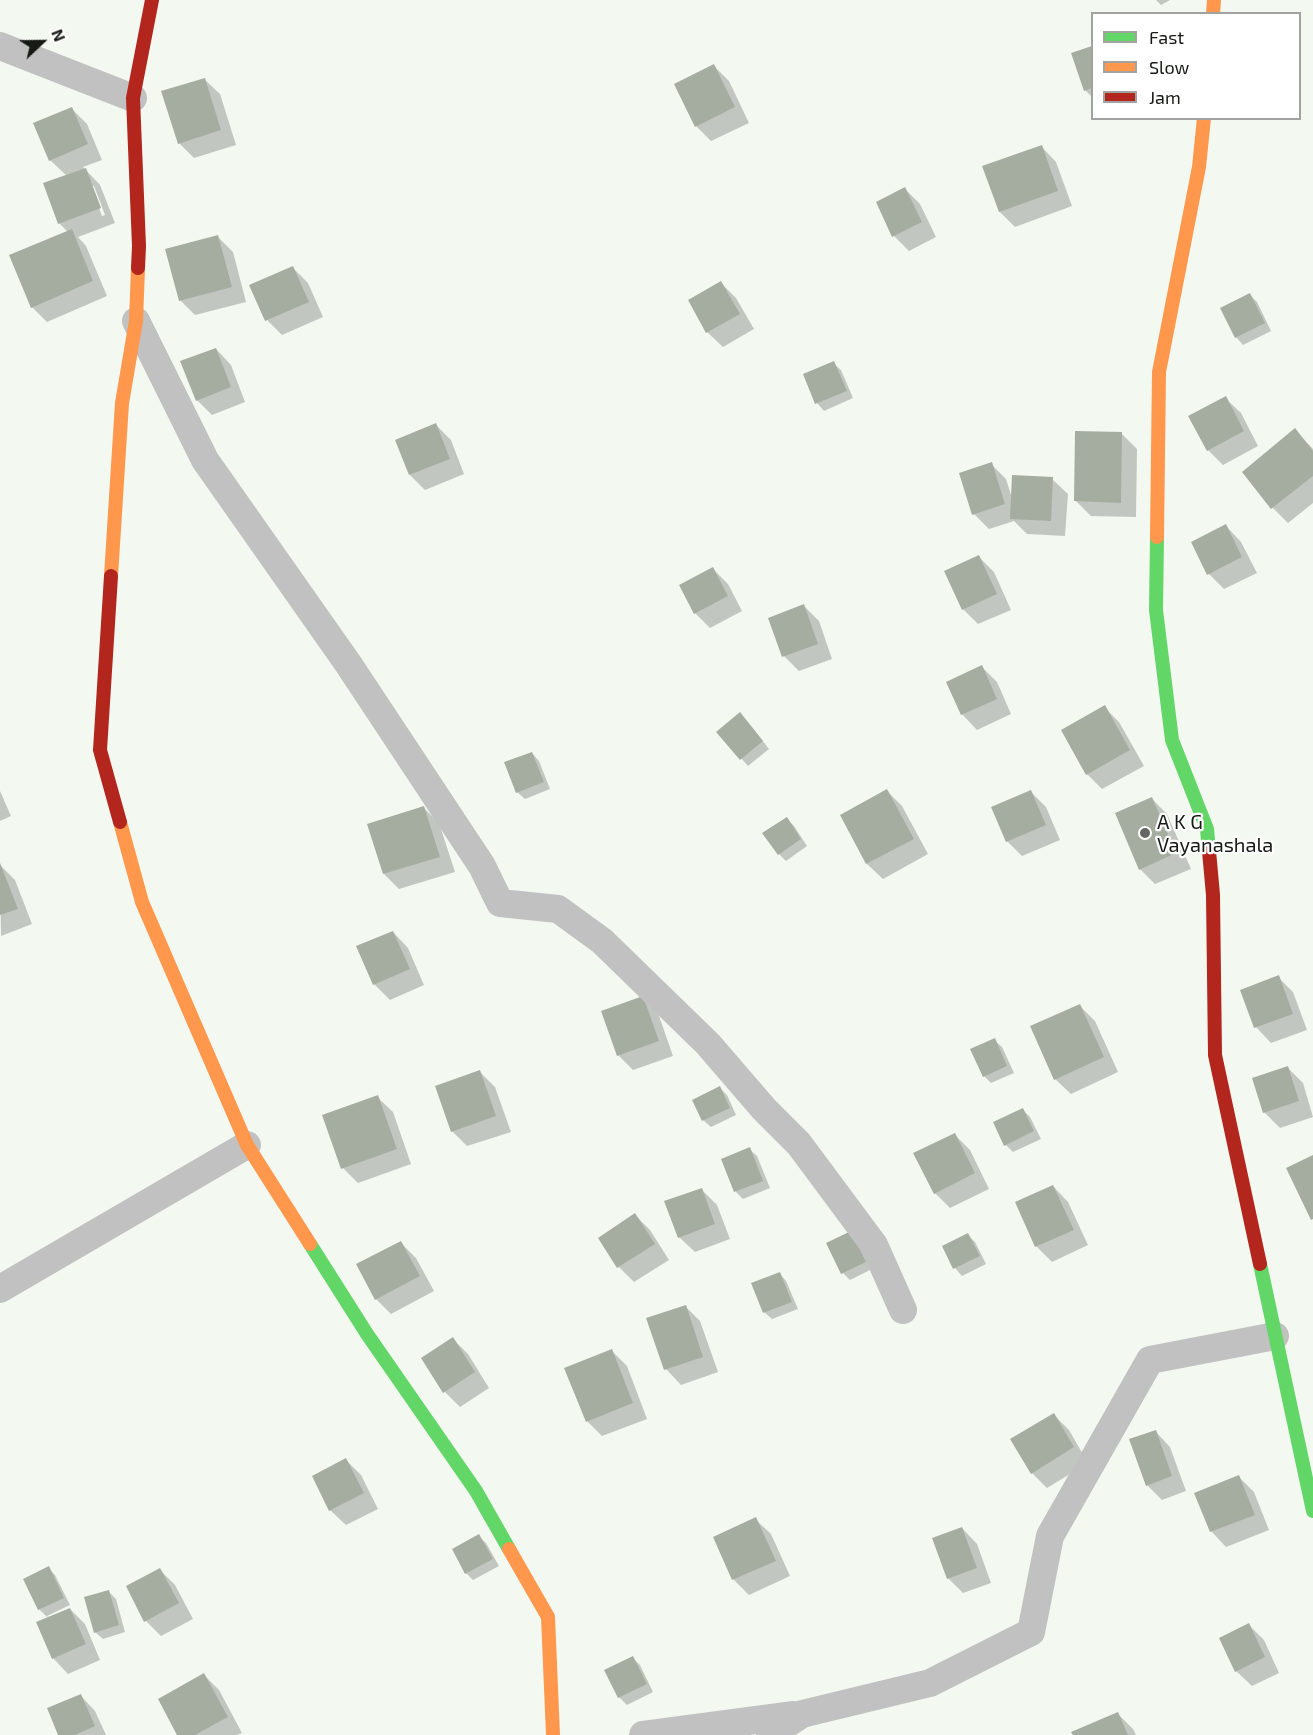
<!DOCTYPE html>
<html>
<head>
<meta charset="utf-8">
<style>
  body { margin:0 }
  #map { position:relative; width:1313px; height:1735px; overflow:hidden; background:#f3f8f0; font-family:"Exo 2",sans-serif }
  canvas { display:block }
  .legend { position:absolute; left:1091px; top:12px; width:210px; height:108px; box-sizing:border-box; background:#fff; border:2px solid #a2a3a1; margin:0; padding:8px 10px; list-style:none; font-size:18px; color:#161914 }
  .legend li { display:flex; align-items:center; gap:12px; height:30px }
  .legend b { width:30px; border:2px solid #a2a3a1 }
  .north { position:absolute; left:12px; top:12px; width:60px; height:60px; -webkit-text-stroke:4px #fff; paint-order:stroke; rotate:68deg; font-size:16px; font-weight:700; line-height:24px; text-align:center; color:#161914 }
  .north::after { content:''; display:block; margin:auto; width:21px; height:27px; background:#161914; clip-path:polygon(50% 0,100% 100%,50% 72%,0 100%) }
</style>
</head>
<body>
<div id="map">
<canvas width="1313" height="1735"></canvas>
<ul class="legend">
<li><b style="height:8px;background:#63d668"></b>Fast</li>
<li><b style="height:8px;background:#ff974d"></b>Slow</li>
<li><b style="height:8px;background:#b3261e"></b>Jam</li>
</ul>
<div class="north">N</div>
</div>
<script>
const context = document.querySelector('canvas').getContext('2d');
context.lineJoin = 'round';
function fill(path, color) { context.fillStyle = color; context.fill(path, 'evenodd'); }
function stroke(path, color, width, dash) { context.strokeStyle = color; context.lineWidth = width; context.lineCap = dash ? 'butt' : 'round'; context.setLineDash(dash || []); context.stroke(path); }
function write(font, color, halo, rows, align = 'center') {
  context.font = font + ' "Exo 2",sans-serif'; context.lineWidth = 4.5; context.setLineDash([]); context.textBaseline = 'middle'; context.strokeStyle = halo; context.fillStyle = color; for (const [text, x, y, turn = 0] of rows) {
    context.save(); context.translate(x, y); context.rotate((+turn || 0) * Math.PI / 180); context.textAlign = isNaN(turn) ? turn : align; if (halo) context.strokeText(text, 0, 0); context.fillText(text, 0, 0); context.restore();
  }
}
fill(new Path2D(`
  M1156,0H1170L1161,5Z
  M1092,48V97L1085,90L1073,54Z
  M714,66L729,81L749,123L711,141L696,126Z
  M204,79L220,94L236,145L194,158L179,143Z
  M72,109L87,124L102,160L83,167L100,185L115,223L78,237L86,246L107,296L47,322L32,307L68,232L59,223L67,176L50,160ZM91,186H94L105,215L102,216Z
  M1041,146L1056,162L1072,206L1015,227L1000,212Z
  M905,189L920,204L936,237L909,251L894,236Z
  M218,237L233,252L246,302L195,315L180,300Z
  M293,268L308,283L323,317L282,335L267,320Z
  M721,283L736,298L754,329L723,347L707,332Z
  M1250,295L1257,302L1271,331L1243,345L1236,337L1222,309Z
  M216,349L231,365L245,402L212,415L197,400Z
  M833,363L841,370L853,398L824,411L817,403Z
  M1225,398L1241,413L1258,446L1223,465L1208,450Z
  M436,425L451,440L464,474L425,490L410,475Z
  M1295,430L1313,449V503L1288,523L1273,508L1244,472Z
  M1122,434L1137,449L1136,517L1091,516L1076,501Z
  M991,464L1006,479L1012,498L1052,479L1068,494L1065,536L1027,534L1014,521L989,529L974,514Z
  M1226,526L1241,542L1257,573L1224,589L1209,574Z
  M979,557L994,572L1011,610L978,624L963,609Z
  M713,569L728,584L742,611L710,628L695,613Z
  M804,606L819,621L832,659L799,671L784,656Z
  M982,667L997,682L1011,714L977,730L962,714Z
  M1104,707L1119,722L1144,766L1102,789L1087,774Z
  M747,721L769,749L748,766L718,732Z
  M532,753L539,761L550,789L525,799L517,792Z
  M0,791L11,816L0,821Z
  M887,791L902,806L928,854L883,879L867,864L842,816Z
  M1031,792L1046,807L1060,840L1022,856L1007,841Z
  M1152,799L1167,814L1191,869L1155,884L1140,869Z
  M424,808L439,823L455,872L399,889L384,874Z
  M786,818L794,826L807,846L786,861L779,854Z
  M0,865L15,880L32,924L1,936Z
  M393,932L408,948L424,985L390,1000L374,984Z
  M1278,977L1293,992L1307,1030L1271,1043L1256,1027L1242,990Z
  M643,998L658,1013L673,1056L633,1070L618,1055Z
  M1080,1006L1095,1021L1118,1072L1071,1094L1055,1079Z
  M994,1040L1002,1047L1014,1073L991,1083L984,1076Z
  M1288,1068L1303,1083L1313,1117L1280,1128L1264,1112Z
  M480,1072L495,1087L511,1132L467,1146L452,1131Z
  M720,1088L727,1095L736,1115L711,1127L703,1120Z
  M377,1097L393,1112L411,1164L358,1183L343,1168Z
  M1023,1110L1030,1117L1041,1139L1013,1152L1006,1145Z
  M954,1134L970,1150L989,1189L950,1208L935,1193Z
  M749,1149L757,1156L770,1188L743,1199L736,1192L723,1159Z
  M1053,1186L1068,1202L1088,1245L1052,1262L1036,1246L1017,1203Z
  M701,1189L717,1205L730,1239L695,1252L679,1237Z
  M635,1215L650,1230L669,1260L634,1282L619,1267L600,1238Z
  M967,1234L975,1242L986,1264L962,1276L955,1268L944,1247Z
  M858,1240L872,1269L850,1280L843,1273L828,1244Z
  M401,1243L416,1258L434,1291L391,1314L376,1299Z
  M779,1273L786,1281L798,1309L772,1319L764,1312Z
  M685,1306L700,1321L718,1372L681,1385L666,1369L648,1319Z
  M453,1339L468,1354L489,1388L460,1407L445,1392Z
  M612,1351L627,1366L647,1419L602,1436L587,1421Z
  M1054,1415L1069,1430L1088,1463L1047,1488L1032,1473Z
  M1155,1431L1170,1447L1186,1491L1162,1500L1147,1485Z
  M346,1460L361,1475L378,1509L346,1525L330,1510Z
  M1239,1477L1254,1492L1269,1530L1226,1547L1211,1531Z
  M755,1519L771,1534L790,1576L749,1595L734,1580L715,1538Z
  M962,1528L977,1544L991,1583L963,1593L948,1578Z
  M478,1536L486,1543L499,1566L473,1580L466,1573Z
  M48,1568L55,1575L70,1605L47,1616L48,1618L39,1609Z
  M160,1570L175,1585L193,1619L161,1636L146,1621Z
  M108,1591L116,1599L125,1632L103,1639L95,1632Z
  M70,1609L85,1624L100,1660L68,1674L53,1658Z
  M1249,1625L1264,1640L1279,1673L1252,1686L1236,1671Z
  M633,1658L640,1665L653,1692L627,1705L619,1697L606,1670Z
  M204,1675L219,1690L242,1733L237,1735H179Z
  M80,1695L95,1711L106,1735H60Z
  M1118,1714L1133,1729L1136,1735H1074Z`), '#0003');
fill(new Path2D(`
  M1092,46V88L1084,91L1071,53Z
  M714,64L735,107L695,127L674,84Z
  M205,78L221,130L178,144L161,91Z
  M72,107L88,144L49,161L33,123Z
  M1042,145L1058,191L999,212L982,166Z
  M86,168L101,208L58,224L43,183Z
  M905,187L922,222L892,237L876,202Z
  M72,229L93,281L31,308L9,255Z
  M218,235L232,287L179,301L165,249Z
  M293,266L309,302L265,321L249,285Z
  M721,281L740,314L706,333L688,300Z
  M1250,293L1265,323L1235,338L1220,308Z
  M216,348L231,387L196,401L180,361Z
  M834,361L847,391L815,404L803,374Z
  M1226,396L1244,431L1207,451L1188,416Z
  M436,423L450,459L409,475L395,440Z
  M1295,428L1313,451V476L1271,509L1242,472Z
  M1075,431L1122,432L1121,503L1074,501Z
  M992,462L1005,504L972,515L959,473Z
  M1012,475L1053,477L1051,521L1010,519Z
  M1226,524L1242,557L1207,575L1191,542Z
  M979,555L997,594L962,610L944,571Z
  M713,567L728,596L694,614L679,585Z
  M804,604L818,644L782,657L768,618Z
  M982,665L997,699L961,715L946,682Z
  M1105,705L1130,750L1086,775L1061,730Z
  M740,712L763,741L740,760L716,732Z
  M532,752L544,782L516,793L504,762Z
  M887,789L914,839L866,864L840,815Z
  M1031,790L1046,825L1006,842L991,807Z
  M1152,797L1176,853L1139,870L1115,813Z
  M424,806L440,857L383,874L367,824Z
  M787,817L801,839L778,855L762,833Z
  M0,863L18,909L0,915Z
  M393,931L410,969L373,985L356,946Z
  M1279,975L1293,1014L1254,1028L1240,990Z
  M643,996L659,1041L617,1056L601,1011Z
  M1080,1004L1104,1057L1054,1080L1030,1026Z
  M995,1038L1007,1066L983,1077L970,1049Z
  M1288,1066L1299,1101L1263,1113L1252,1078Z
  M480,1070L496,1116L451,1132L435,1086Z
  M720,1086L730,1108L702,1121L692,1100Z
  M378,1095L397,1149L341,1169L322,1115Z
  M1023,1108L1034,1131L1004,1146L993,1122Z
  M955,1133L975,1173L934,1194L913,1153Z
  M750,1147L763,1181L734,1192L721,1159Z
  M1313,1155V1219L1311,1220L1286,1168Z
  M1053,1185L1074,1230L1035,1247L1015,1202Z
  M702,1188L715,1224L678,1238L664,1201Z
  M635,1213L655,1244L617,1268L598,1238Z
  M851,1231L866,1262L841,1274L826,1243Z
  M968,1233L980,1256L953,1269L942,1246Z
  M401,1241L420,1276L375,1300L356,1264Z
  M780,1272L792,1302L763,1313L751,1283Z
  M686,1305L703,1357L664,1370L646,1318Z
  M453,1337L475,1372L443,1393L421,1358Z
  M612,1349L633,1403L586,1422L564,1368Z
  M1054,1413L1074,1447L1031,1474L1010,1439Z
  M1156,1430L1172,1476L1146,1486L1129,1439Z
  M346,1458L364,1493L329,1511L312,1476Z
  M1239,1475L1255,1515L1210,1532L1194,1493Z
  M756,1517L776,1561L732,1580L713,1537Z
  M962,1527L977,1568L947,1579L932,1538Z
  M479,1534L493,1559L465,1574L452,1549Z
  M49,1566L64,1598L38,1610L23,1579Z
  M160,1568L179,1603L144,1622L126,1586Z
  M109,1590L119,1625L94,1633L84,1597Z
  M70,1608L86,1644L52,1659L36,1622Z
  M1249,1623L1265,1657L1235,1672L1219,1638Z
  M633,1656L647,1684L618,1698L604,1670Z
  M204,1673L228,1717L195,1735H177L158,1699Z
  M81,1694L95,1726L75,1735H58L47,1708Z
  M1118,1712L1128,1735H1073L1071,1732Z`), '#a5ada1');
stroke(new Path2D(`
  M0,46L133,98
  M136,321L205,460L349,665L482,866L500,903L558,909L602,941L708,1044L764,1109L799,1144L874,1245L903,1310
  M0,1289L247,1145
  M643,1735L794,1715
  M770,1735L802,1714L930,1683L1031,1632L1050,1536L1150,1360L1275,1336`), '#c2c1c2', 28);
stroke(new Path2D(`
  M1157,537L1156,610L1172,740L1207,829L1209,851
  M310,1244L367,1334L476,1491L509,1549
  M1260,1264L1313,1511`), '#63d668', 14);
stroke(new Path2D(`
  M1213,14L1214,0
  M1157,537L1159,372L1199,167L1204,118
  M111,576L122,403L136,321L138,268
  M120,822L142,902L247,1145L310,1244
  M509,1549L548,1617L553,1735`), '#ff974d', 14);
stroke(new Path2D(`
  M138,268L139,246L133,98L152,0
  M111,576L100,750L120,822
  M1209,851L1213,895L1215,1055L1260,1264`), '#b3261e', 14);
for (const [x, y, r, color] of [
  [1145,833,6,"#636761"]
]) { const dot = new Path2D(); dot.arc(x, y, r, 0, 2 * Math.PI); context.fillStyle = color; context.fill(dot); stroke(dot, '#fff', 2); }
write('20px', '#161914', '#fff', [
  ["A K G",1157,822],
  ["Vayanashala",1157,845]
], 'left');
</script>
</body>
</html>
